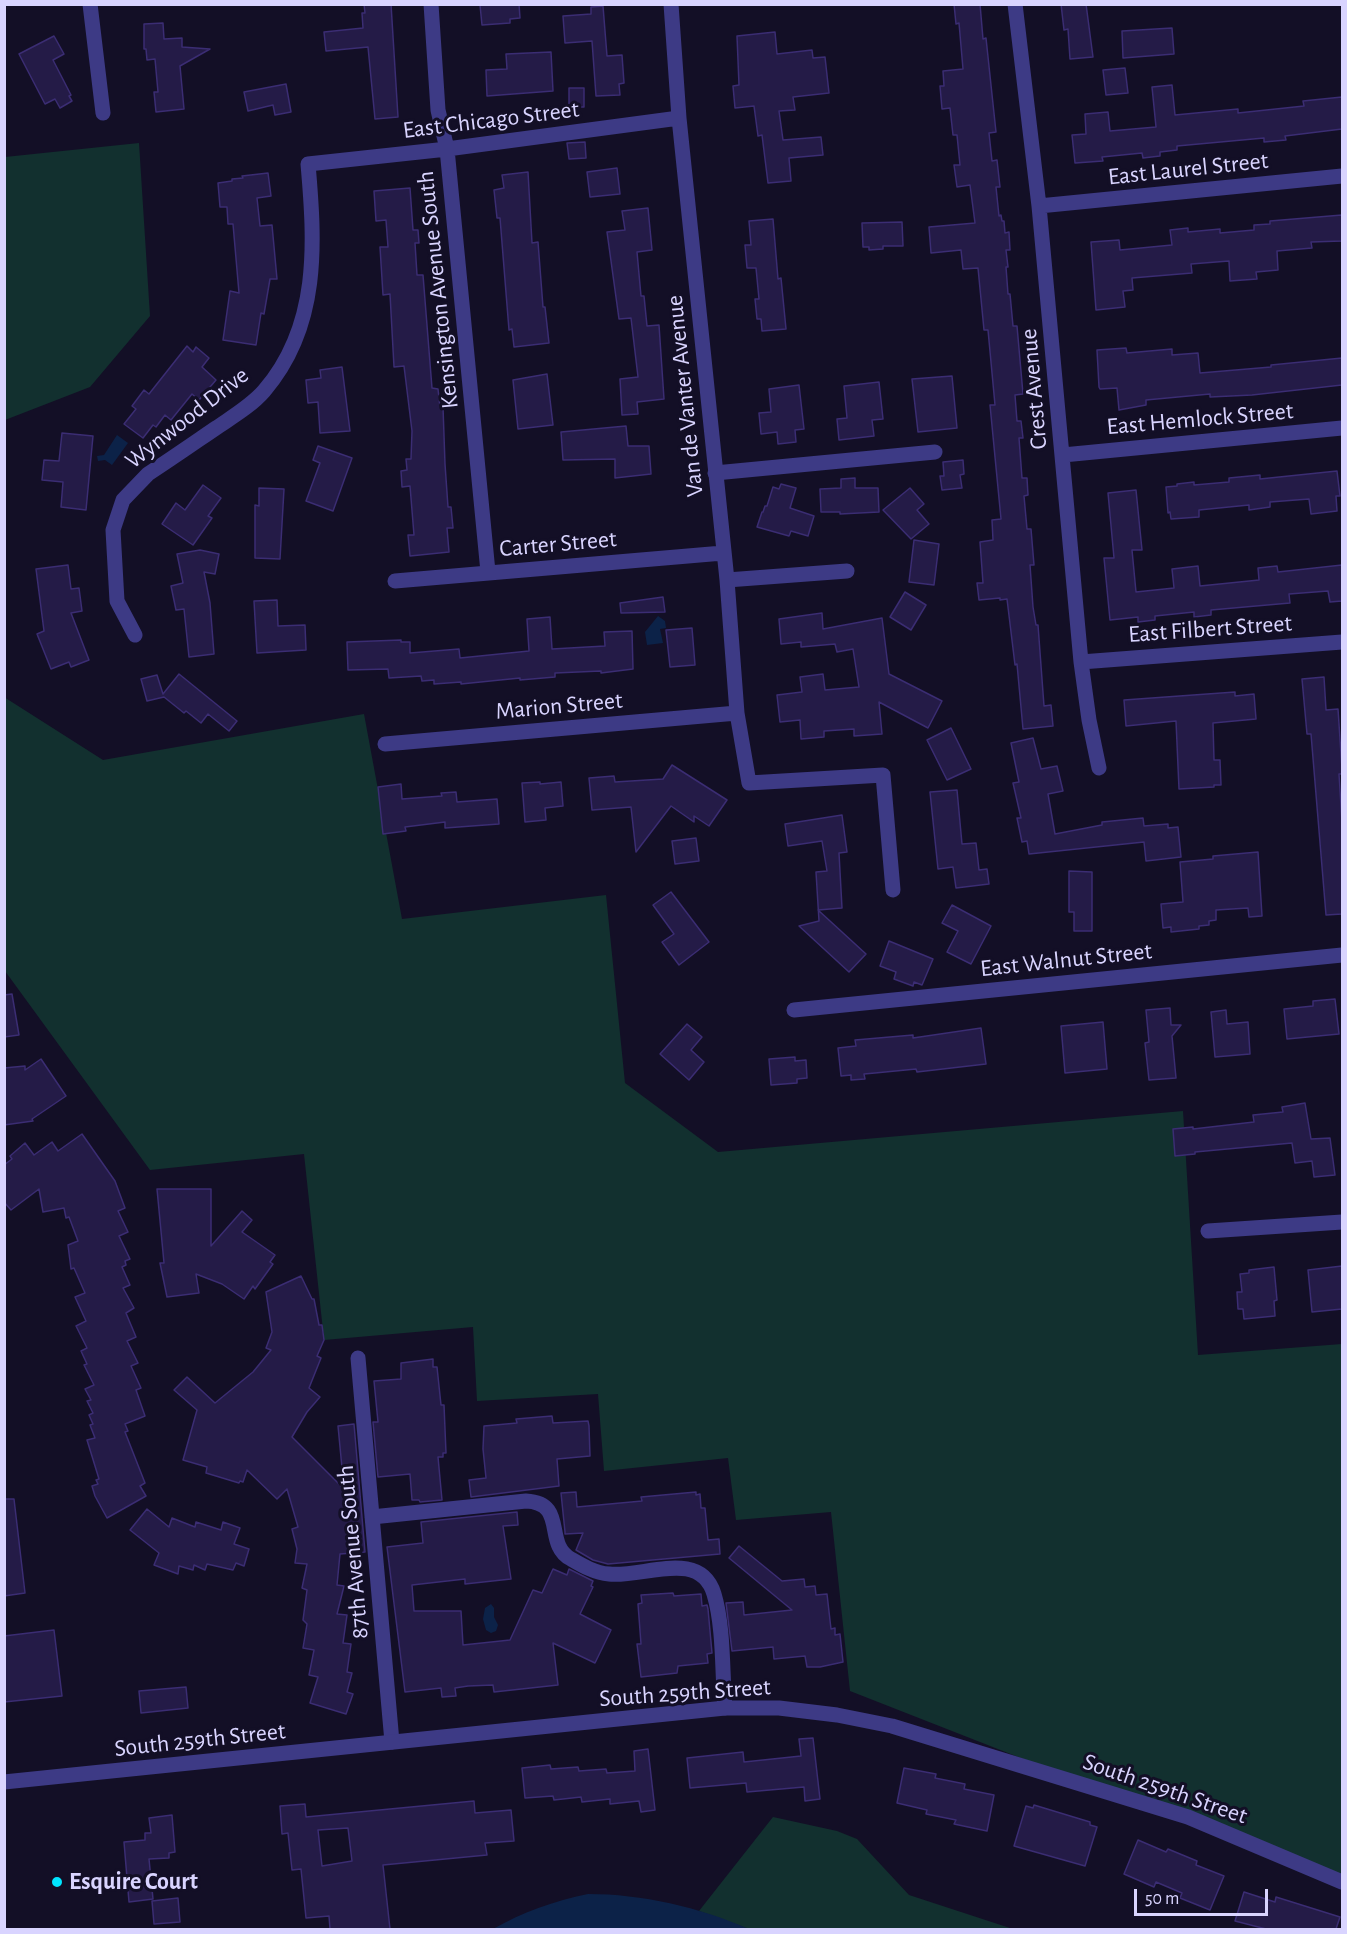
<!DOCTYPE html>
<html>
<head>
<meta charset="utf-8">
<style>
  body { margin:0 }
  #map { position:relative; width:1347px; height:1934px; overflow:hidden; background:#130f26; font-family:"Alegreya Sans",sans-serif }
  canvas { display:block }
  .frame { position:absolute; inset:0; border:6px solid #d9d4ff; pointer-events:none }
  .scale { position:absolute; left:1134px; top:1889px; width:134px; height:27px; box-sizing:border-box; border:3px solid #d9d4ff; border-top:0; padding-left:8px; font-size:18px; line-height:21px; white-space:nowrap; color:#d9d4ff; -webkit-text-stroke:4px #130f26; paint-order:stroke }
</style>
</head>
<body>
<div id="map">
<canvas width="1347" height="1934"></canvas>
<div class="frame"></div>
<div class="scale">50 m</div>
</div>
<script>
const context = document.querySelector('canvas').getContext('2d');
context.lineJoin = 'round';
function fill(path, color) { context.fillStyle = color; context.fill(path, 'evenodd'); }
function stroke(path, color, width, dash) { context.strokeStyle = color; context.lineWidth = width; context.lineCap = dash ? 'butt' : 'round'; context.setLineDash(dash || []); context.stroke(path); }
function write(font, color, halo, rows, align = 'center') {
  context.font = font + ' "Alegreya Sans",sans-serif'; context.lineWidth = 6; context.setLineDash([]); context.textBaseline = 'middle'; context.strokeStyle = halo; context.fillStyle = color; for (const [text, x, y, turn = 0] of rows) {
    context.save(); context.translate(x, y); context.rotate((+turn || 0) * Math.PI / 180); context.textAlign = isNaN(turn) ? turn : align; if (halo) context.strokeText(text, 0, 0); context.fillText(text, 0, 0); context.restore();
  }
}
fill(new Path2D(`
  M139,143L150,316L90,387L5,420V157Z
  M4,697L103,760L364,714L402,919L606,895L625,1083L718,1152L1183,1111L1198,1355L1342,1344V1884L850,1691L831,1512L736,1520L728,1458L604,1471L598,1394L477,1401L473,1327L324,1340L304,1154L150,1170L5,971Z
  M773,1817L837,1831L857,1839L909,1895L1013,1929H749L699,1911Z`), '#12302f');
fill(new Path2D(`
  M117,435L128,443L112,465L105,460L98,461L97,456L104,455Z
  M658,616L665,621L666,628L660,629L663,643L647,645L645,632Z
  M491,1604L494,1608V1617L498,1625L496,1631L491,1633L486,1630L483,1619L485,1608Z
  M588,1894C642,1894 699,1907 749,1929H493C523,1912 554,1901 588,1894Z`), '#0c2248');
const building = new Path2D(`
  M364,4H391L398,117L375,119L368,47L326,51L324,32L363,28L362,13H365Z
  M519,4L520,18L510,19V23L482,25L480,5Z
  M954,4H980L983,39L986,38L996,132L989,133L992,161L997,160L1000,187H996L999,216L1001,215L1002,221H1004L1005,233L1009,232L1010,250H1006L1008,267H1006L1008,294H1010L1013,326H1017L1023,394L1015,395L1017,421H1021L1023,438H1019L1022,478H1027L1028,495L1024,496L1027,529H1031L1034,565H1030L1033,607L1036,625H1038L1044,706L1051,705L1053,726L1023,729L1017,664L1015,665L1007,599L1000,600V598L979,600L977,583H983L980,542L993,540L992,520L1001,519L990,405H995L988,330H984L978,268L963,269L961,250L931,253L929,227L975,223L970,185L957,187L954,165H960L957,135H953L950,108L942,109L940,86H944L943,71L963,69L959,23L956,24Z
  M1061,4H1086L1093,57L1070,59L1068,29L1064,30Z
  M603,6L607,56L622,55L624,83L619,84L620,95L596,96L592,41L565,43L563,16L591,14V7Z
  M163,23L164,39L182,38V47L210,49L180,66L184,109L156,112L154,92H158L155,59L147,60L146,49H144V24Z
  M1172,28L1174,54L1123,58L1122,31Z
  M775,32L777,54L812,50L813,58L825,57L829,93L793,97L795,110L779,111L783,140L821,137L823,155L789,158L791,181L768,183L762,135L758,136L754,106L735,108L733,86L739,85L737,36Z
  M54,36L64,54L53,60L71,95L69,96L72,101L60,108L55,99L45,104L19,54Z
  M551,52L553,91L487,96L486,70L507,69L506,54Z
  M1125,68L1128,93L1106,95L1103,70Z
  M286,84L291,112L275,115L273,105L248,111L244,92Z
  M1172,85L1175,115L1238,109V113L1304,106L1303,101L1342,97V129L1285,136L1286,140L1264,142V138L1177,146V150L1160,152V156L1143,158L1142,153L1102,157L1103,161L1075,163L1072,135L1086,134L1085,114L1108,112L1110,131L1156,127L1152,87Z
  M569,88H584V107H569Z
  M585,142L586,158L569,159L567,143Z
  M617,168L620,194L590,197L587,172Z
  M528,172L532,243L538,242L543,307H545L549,343L514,347L512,329L509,330L500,218H497L494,190L504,188L502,175Z
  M268,173L271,196L257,198L260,226L272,225L277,279H270L264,314L261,313L256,345L223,340L230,291L239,293L233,224H228L227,207H220L218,183L232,181V179L243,178L242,176Z
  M410,188L413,230H418L419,243H415L417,275H423L432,388L438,389L440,407H443L445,464L448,507H451L453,528H447L449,552L410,556L408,535H414L410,486L402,487L401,471L407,470L406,459H411L412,431L404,366L394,367L390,294L383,295L380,247H388L386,220L376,221L374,191Z
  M648,208L652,250L637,252L641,296H644L647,326L659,325L664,399L637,402L638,414L622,415L620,379L638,377L631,318L619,319L607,232L625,230L622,211Z
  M1342,215V241L1311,242L1312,248L1277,251L1278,270L1256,272L1257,279L1230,281L1229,261L1191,264L1192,273L1132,278L1133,290L1123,291L1125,307L1096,310L1091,242L1119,240L1120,250L1172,245L1170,230L1188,228V232L1220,229V233L1254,230V225L1270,224V221Z
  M773,219L778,279L781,278L786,329L762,331L761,319H757L755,299H759L756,268H747L745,245H751L749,221Z
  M902,222L903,246H883V249L869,250V247H863L862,223Z
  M187,346L193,352L196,347L209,358L202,367L216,380L199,400L192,394L171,420L165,415L156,427L153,425L143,438L124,424L136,409L132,406L144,390L149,394Z
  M1126,348L1127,353L1172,349V355L1198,353L1200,373L1271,367V365L1342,358V385L1252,395L1210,397V394L1146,400V405L1119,410L1117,388L1100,389L1099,387L1097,350Z
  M342,367L350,431L320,433L318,402L308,403L306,380L321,378L320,370Z
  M547,374L553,425L518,429L513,380Z
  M952,376L957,428L918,432L912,379Z
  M879,382L883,419L872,420L874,436L839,440L837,419L847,418L844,386Z
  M799,385L804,429L795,430L796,442L778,444L777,432L761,434L759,413L771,412L769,389Z
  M626,426L628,446H649L651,474L615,478V459L563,460L561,432Z
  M62,433L93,436L86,510L61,507L63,482L42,480L44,460L59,461Z
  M318,446L352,458L333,511L306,501L320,463L313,460Z
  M963,460L964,474L960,475L962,488L942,490L940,476H944L943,462Z
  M1337,471L1340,496H1336L1337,511L1311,514L1309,499L1270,502V507L1249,510V505L1199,510V517L1171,519L1170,512L1168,513L1166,487L1177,486V484L1194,482V485L1229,482V478L1260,475V479Z
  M855,478V488H878L879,512L840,514V512H821L820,489L841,488V479Z
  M781,484L796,488L790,508L814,516L808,536L791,531L789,536L757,527L762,512H763L765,506H767L773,487L779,489Z
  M203,485L221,498L208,516L212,518L193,545L162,524L176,503L185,510Z
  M259,488L284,489L280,559L255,558V505L259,506Z
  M910,488L924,504L917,510L929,524L911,539L883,510Z
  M1136,490L1142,550H1132L1136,592L1174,588L1172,569L1198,566L1200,586L1259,580L1258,568L1277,566L1278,572L1342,565V601L1330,602L1328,591L1289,594L1290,603L1211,610V615L1194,617V612L1155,616V620L1138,622V617L1110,620L1104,558H1114L1108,493Z
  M914,540L939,544L934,585L909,582Z
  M200,550L219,554L215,574L204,572L210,603L214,654L189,657L184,609L176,610L171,586L183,583L177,554Z
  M68,565L71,589L79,588L82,611L71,613L89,660L71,667L69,662L51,669L37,634L44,631L36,569Z
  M905,592L926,605L911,630L890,617Z
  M663,597L665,612L621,613L620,603Z
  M277,600L278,626L305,625L306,650L257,653L254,601Z
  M822,613L823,629L882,618L889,674L942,701L928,728L879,702L882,734L854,736V729L824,731V737L801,739L800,720L780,722L777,695L802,692L800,677L823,674L825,690L859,687L853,649L837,652L835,644L801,647V642L781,644L779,619Z
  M550,617L552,649L605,646L604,632L632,631L633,669L601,673V671L555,673V677L520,680V678L461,684V682L434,684V680L422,681L421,676L389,678L388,669L348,670L347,642L401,640V642H410V653L459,649L460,658L529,651L527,619Z
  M692,628L695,665L670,667L666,630Z
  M179,674L237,721L229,731L208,714L201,723L186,711L184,713L164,697L147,701L141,679L157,675L163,694Z
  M1324,677L1326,710L1338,709L1342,769V774H1339L1342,822V914L1326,915L1311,734H1307L1302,679Z
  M1235,692V696L1254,694L1256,719L1213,723L1214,760H1220L1221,785H1214V787L1179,789L1176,721L1126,726L1124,700Z
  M951,728L971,769L947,780L927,740Z
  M1033,738L1041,769L1057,766L1063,791L1048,794L1055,834L1102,825V822L1143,818L1144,826L1168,824V828L1178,827L1181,857L1146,861L1144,842L1029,854L1027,841L1022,842L1017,818H1021L1013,783L1019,782L1011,743Z
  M672,765L727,800L709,826L694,816V822L671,806L636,852L631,807L592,810L589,778L614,776L615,782L663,779Z
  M540,782V784L561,782L563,806L545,808L546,820L525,822L522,783Z
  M401,784L402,799L442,796L441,793L456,792L457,802L497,799L499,824L445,828V822L405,827L406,831L383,834L378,787Z
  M957,790L962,844L976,843L979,870L987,869L989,884L956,888L953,867L938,869L930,792Z
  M842,815L847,852L839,853L842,908L818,910L866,954L849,972L799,926L819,921L816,872L827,871L822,841L788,846L785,824Z
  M696,838L699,861L675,864L672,841Z
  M1258,852L1262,916L1249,917L1248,908L1216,910V920L1209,921V925L1199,926V929L1171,932V927L1163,928L1161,904L1183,902L1180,862L1213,859V856Z
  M1069,871L1092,872V931H1074V912H1069Z
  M671,892L709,942L679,965L662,942L674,934L653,905Z
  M952,905L991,926L971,964L947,952L958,931L942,923Z
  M889,941L933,959L922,985L914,982L913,986L894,979L896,972L880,966Z
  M12,994L19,1035L4,1037V995Z
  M1335,999L1339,1034L1287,1039L1284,1009L1313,1006V1001Z
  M1170,1008L1171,1025H1181L1172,1036L1176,1078L1149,1080L1145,1043L1149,1042L1146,1010Z
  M1226,1010L1227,1024L1248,1022L1250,1054L1215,1057L1211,1012Z
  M1103,1022L1107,1069L1065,1073L1061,1026Z
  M687,1024L702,1037L691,1050L704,1062L689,1080L660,1054Z
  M981,1028L986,1064L917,1072L916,1069L875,1073L864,1074L865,1079L851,1080V1075L841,1076L838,1048L856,1046L855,1040L913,1035V1038Z
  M795,1057V1061L806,1060L807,1078L797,1079V1083L771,1085L769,1059Z
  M41,1059L66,1096L32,1119L33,1121L4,1125V1068L25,1066V1070Z
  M1305,1103L1311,1139L1330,1138L1335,1175L1314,1177L1312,1161L1295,1163L1292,1143L1195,1152V1154L1175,1156L1173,1129L1193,1127V1129L1254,1122L1253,1115L1283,1112L1282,1107Z
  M82,1134L115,1181L125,1208L118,1211L128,1232L119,1236L130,1259L125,1261L126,1265L122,1267L130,1285L123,1288L134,1308L126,1313L136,1337L127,1341L138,1363L131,1366L141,1388L136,1390L145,1416L125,1424L128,1431L125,1432L145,1483L140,1486L146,1496L107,1518L95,1496L92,1486L98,1484L96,1480L99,1479L87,1440L95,1438L90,1425L93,1424L89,1415L93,1413L87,1401L91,1400L85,1389L94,1385L84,1365L87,1364L81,1351L87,1348L76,1326L86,1321L75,1297L85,1293L74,1268L71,1269L68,1245L78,1241L69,1217L66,1218L64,1208L43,1212L39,1189L11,1210L4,1202V1165L12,1159L10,1156L25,1143L34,1155L52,1142L58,1151Z
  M157,1189H211V1246L242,1211L252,1220L242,1232L275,1255L270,1262L273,1264L255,1289L253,1286L244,1299L222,1284L196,1274L199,1293L167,1297L160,1263H164Z
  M1342,1266V1309L1312,1312L1308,1270Z
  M1274,1267L1277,1300L1274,1301L1275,1316L1244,1319L1243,1309H1238L1237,1292H1242L1240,1274L1249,1273V1270Z
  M301,1276L312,1299H314L319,1325H322L324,1340L317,1356L321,1358L309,1388L320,1397L307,1412L292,1437L344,1489L338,1426L354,1424L365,1552L340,1554L337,1585L344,1586L337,1614L347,1615L343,1643L351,1644L347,1672L352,1673L347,1692L353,1694L346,1714L310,1703L318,1677L309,1675L314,1650L303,1648L307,1624L303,1620L307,1590L302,1588L307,1564L295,1563L297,1549L292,1529L298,1527L287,1489L277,1499L247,1470L243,1482L240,1481L239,1483L206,1473L207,1467L183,1460L197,1410L174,1390L187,1377L215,1403L253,1372L271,1350L266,1348L272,1332L266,1292Z
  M433,1359V1367H437L441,1405H444L446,1453H443V1457H438L442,1500L420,1502L419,1500H412L410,1474L378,1477L373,1422H378L374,1381L401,1379V1363Z
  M552,1416L553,1423L588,1421L589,1426L590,1456L557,1459L559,1486L471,1497L469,1480L486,1478L483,1449L484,1426L517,1423L516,1419Z
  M576,1492L577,1507L642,1501L641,1497L696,1492V1495L700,1494L701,1508H705L708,1540L719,1539L720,1554L608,1564L593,1560L576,1550L583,1533L565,1534V1532L561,1493Z
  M4,1499H14L25,1593L4,1596Z
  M147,1509L169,1527L172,1518L195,1527L196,1522L221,1530L223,1522L240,1528L234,1544L249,1549L244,1566L236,1563L233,1570L207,1564L205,1570L194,1565L193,1570L179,1566L178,1574L154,1565L159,1553L130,1530Z
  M517,1512L518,1525L503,1526L511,1579L465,1584V1579L412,1585L414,1611H461L463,1645L510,1640L533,1590L542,1593L553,1569L567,1575L569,1569L593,1581L591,1586L593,1587L580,1614L611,1630L595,1663L553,1643L558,1685L494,1692L493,1685L468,1686L455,1688L456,1696L442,1697L441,1688L405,1692L387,1547L423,1543L421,1522Z
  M739,1546L782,1581L804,1579L805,1587L815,1586L816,1595L827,1594L831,1629L835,1628V1635L840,1634L843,1662L820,1667H807L805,1656L774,1659L773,1647L732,1651L726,1603L743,1602L744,1615L792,1610L729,1558Z
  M673,1593L674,1596L701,1594L702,1606L707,1605L708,1609L712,1653L707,1654L708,1663L678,1666L677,1673L641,1677L637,1644H641L638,1604L642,1603L641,1595Z
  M54,1630L62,1696L4,1702V1636Z
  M186,1687L188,1708L141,1713L139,1691Z
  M813,1738L820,1799L805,1801L804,1787L747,1792L746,1783L690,1788L687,1758L743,1752L744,1762L801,1756L799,1739Z
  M648,1749L655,1810L641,1812L639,1801L610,1804V1799L582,1802L581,1797L554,1800L553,1796L525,1798L522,1768L550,1765L551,1769L578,1767L579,1771L606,1769L607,1773L635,1771L634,1751Z
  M904,1768L936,1774L935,1778L965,1784L964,1789L994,1795L987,1831L954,1824L956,1820L926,1814L927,1810L897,1803Z
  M474,1801L475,1813L511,1810L514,1841L485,1843L487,1855L383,1865L390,1929H330L329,1916L306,1918L301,1869L292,1870L288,1833L282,1834L280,1806L305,1804L306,1817ZM348,1828L352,1861L322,1866L318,1830Z
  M1034,1805L1090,1822V1825L1097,1827L1085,1866L1014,1846L1026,1806L1033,1808Z
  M172,1815L175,1852L169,1853V1858L149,1859L153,1899L129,1902L124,1842L145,1840V1833H151L149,1818Z
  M1138,1840L1166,1852L1168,1849L1197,1861L1196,1865L1224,1876L1210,1910L1180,1898L1182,1893L1156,1882L1154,1887L1124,1874Z
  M1244,1892L1275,1902L1276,1897L1340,1917L1336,1929H1266L1235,1921Z
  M178,1898L180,1922L154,1924L152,1901Z`);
fill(building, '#241b47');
stroke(building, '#3b2d73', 1.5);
stroke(new Path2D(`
  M90,4L103,113
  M431,4L438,110L447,149L488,572
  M671,4L679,118L727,580L737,713L749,783L883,775L893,890
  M1015,4L1039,206L1081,662L1089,720L1099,768
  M1039,206L1342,176
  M1063,455L1342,428
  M715,473L935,452
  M727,580L847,571
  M395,581L723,553
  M135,635L117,601L113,530L123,500L148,474C171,459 194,443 216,428C232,417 251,406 264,391C320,326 315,244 308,164L447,149L679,118
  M1081,662L1342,642
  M385,744L737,713
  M794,1010L1342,955
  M1208,1231L1342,1222
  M358,1358L392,1742
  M372,1517L526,1501C568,1503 543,1544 571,1559C583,1566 595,1573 609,1574C643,1578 700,1548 714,1594C724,1627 722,1673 725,1708`), '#3d3a85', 15);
stroke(new Path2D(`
  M4,1782L725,1708H779L837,1715L892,1726L1188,1817L1342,1882`), '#3d3a85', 15);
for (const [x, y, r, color] of [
  [57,1882,6,"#00e5ff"]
]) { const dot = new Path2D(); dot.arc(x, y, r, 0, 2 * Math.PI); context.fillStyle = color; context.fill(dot); stroke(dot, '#130f26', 2); }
write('24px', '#d9d4ff', '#130f26', [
  ["East Chicago Street",491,120,-7],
  ["East Laurel Street",1188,169,-6],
  ["Kensington Avenue South",438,290,-96],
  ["Crest Avenue",1034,389,-95],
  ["Van de Vanter Avenue",685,396,-96],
  ["Wynwood Drive",187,418,-38],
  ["East Hemlock Street",1200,419,-5],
  ["Carter Street",558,544,-5],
  ["East Filbert Street",1210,629,-4],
  ["Marion Street",559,706,-5],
  ["East Walnut Street",1066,960,-6],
  ["87th Avenue South",353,1552,-95],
  ["South 259th Street",685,1693,-4],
  ["South 259th Street",200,1740,-6],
  ["South 259th Street",1165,1789,19]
]);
write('bold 24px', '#d9d4ff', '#130f26', [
  ["Esquire Court",69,1882]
], 'left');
</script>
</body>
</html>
